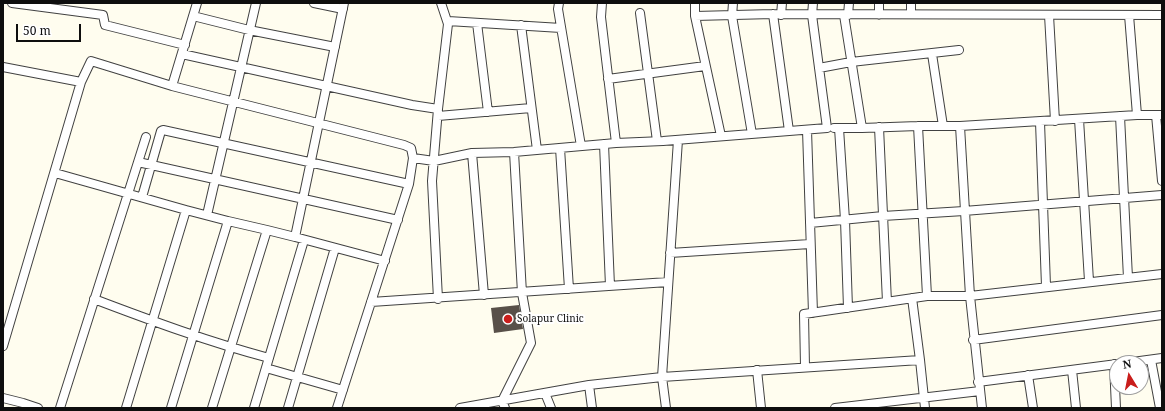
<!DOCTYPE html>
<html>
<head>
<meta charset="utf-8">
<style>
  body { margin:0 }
  #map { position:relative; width:1165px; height:411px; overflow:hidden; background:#fffdef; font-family:"Noto Serif",serif }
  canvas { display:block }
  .frame { position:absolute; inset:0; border:4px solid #0e0e0e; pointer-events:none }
  .north { position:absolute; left:1109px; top:355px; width:40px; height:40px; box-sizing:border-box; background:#fff; border:1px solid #9f9f9f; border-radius:50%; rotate:350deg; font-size:11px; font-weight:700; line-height:16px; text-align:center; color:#0e0e0e }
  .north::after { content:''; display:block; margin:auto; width:14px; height:18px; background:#c91d1b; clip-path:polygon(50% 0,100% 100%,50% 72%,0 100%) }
  .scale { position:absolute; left:16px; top:24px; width:65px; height:18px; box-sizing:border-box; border:2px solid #0e0e0e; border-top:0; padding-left:5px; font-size:12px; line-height:14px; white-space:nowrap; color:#0e0e0e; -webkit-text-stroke:3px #fff; paint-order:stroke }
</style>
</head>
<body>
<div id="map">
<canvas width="1165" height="411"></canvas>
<div class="frame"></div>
<div class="north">N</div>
<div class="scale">50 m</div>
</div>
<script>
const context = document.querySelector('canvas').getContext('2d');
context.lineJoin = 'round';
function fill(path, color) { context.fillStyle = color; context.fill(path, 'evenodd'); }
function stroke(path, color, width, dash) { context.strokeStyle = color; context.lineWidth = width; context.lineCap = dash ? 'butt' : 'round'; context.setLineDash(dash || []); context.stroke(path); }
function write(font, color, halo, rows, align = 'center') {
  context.font = font + ' "Noto Serif",serif'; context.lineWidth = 4; context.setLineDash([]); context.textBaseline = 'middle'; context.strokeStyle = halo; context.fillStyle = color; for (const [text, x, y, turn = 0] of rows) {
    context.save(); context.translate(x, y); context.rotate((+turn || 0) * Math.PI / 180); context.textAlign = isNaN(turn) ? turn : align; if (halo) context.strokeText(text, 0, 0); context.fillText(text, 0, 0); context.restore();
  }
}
fill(new Path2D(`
  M519,305L523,329L494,333L491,308Z`), '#585049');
const minor = new Path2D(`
  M12,3L103,15L105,25L185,45
  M314,3L343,9
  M344,3L295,237L385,261
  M559,3L558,9L581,146
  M602,3L601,17L616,143
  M695,3V16L773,14L1162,15
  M733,3L732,16L752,134
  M640,13L657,141
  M773,14L789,131
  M911,14V3
  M781,15L782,3
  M848,15L849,3
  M879,15V3
  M1049,15L1055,121
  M1129,15L1137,115
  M193,16L249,30L335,47
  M695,16L721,136
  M448,21L561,28
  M477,23L488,112
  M521,25L537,150
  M182,54L412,105L438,109
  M932,54L943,126
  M3,67L81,82L91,61L172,86L404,145L411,148L413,158L409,184L337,408
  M819,68L851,62L959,50
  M608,79L705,66
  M172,86L197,3
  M1156,115L1162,181
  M438,116L531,108
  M1120,116L1128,278
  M1079,119L1089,281
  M1040,122L1046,286
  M918,126L927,296
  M960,126L970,296L982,408
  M879,127L887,302
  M834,128H862L844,15
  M839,128L845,220L848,308
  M862,128L918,126H960L1137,115H1162
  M807,130L813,313
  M604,144L610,286
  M560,148L569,289
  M472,153L484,295
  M413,158L434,161L472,153L514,152L616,143L663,141L827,128L812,15L813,3
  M138,162L398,220
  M55,173L186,210L228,221L171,408
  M142,197L161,131L163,130L409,184
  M207,215L256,3
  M228,221L267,230
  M810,223L883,216L964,211L1162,195
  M670,253L810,244
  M912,298L920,360
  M94,299C152,321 209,342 269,358
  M438,299L432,181L438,109L448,24L441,3
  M371,302L668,282
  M973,340L1162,315
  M3,346L81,82
  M1151,360L1160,408
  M1125,363L1162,358
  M1114,364L1116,408
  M805,367L804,314L927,296H970L1162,274
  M266,368L343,390
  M757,370L761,408
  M1072,370L1076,408
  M1028,375L1033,408
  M978,382L1117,364
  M589,385L592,408
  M545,393L551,408
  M3,398L23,403L38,408
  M60,408L146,137
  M126,408L186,210
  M212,408L267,230L295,237
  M254,408L304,240
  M288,408L335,248
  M460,408L589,385L662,377L920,360L925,408
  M505,408L502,401L531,343L522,293L514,152
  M666,408L662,377L678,140
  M835,408L980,391`);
stroke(minor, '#414141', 10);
stroke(minor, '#fff', 8);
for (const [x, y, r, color] of [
  [508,319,5,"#c91d1b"]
]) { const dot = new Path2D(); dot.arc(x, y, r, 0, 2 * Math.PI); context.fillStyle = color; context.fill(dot); stroke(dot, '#fff', 1.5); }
write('10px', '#0e0e0e', '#fff', [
  ["Solapur Clinic",517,319]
], 'left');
</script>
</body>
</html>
